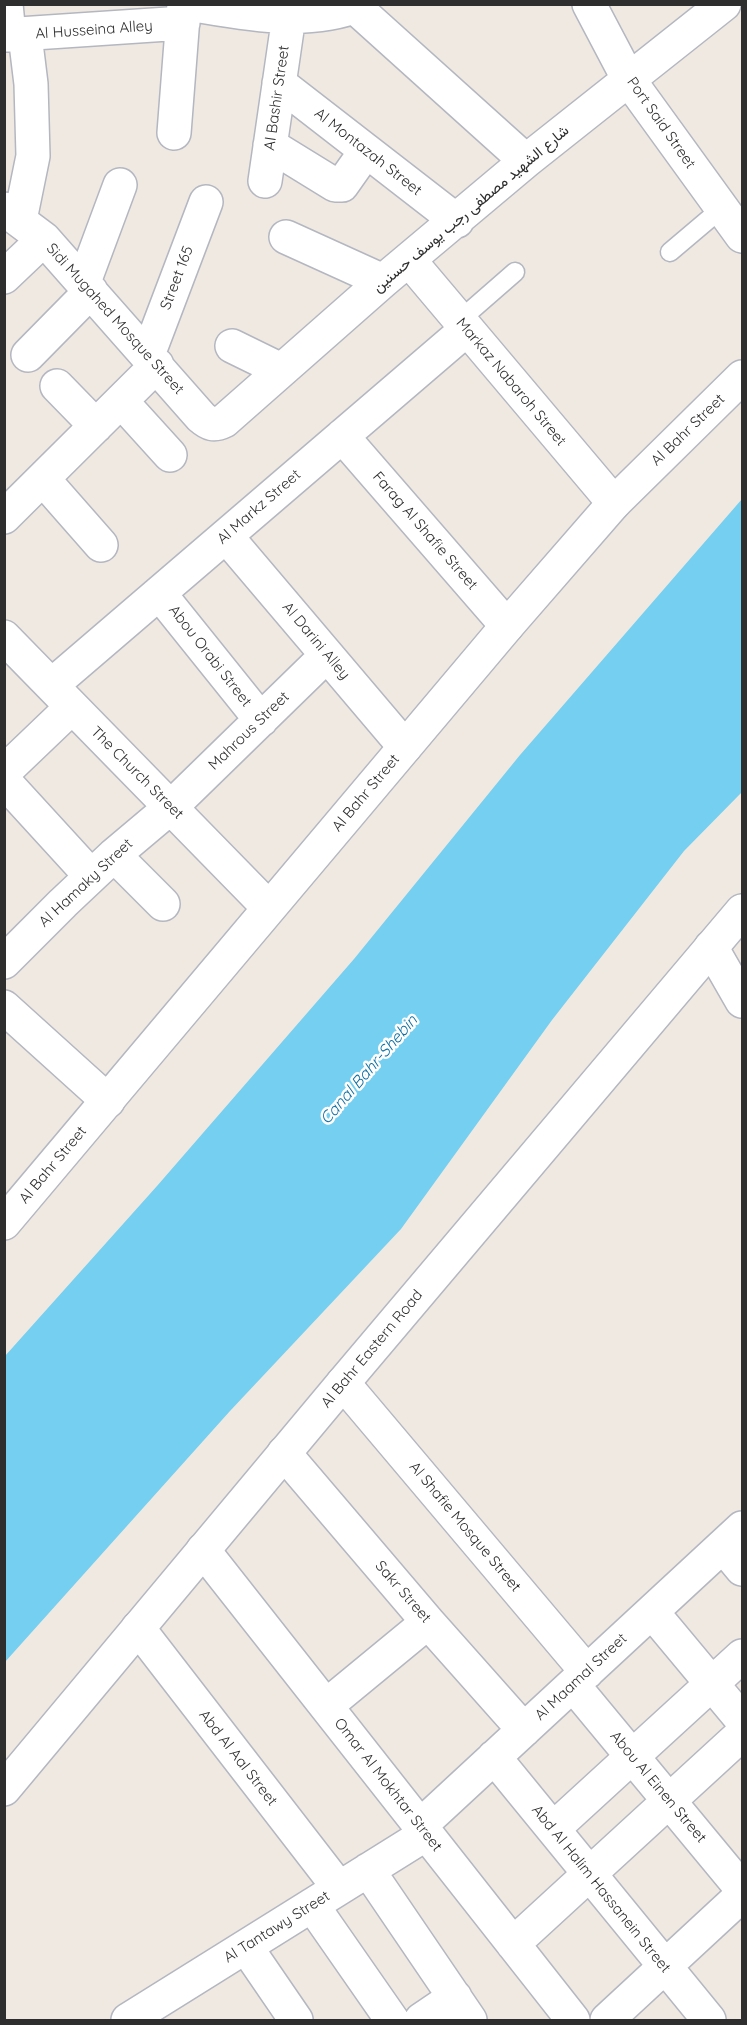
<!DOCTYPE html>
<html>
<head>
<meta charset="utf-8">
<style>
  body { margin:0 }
  #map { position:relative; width:747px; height:2025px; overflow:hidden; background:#efe9e1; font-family:Quicksand,sans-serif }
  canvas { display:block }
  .frame { position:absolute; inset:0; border:6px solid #2e2e2e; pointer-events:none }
</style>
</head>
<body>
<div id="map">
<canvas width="747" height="2025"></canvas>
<div class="frame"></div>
</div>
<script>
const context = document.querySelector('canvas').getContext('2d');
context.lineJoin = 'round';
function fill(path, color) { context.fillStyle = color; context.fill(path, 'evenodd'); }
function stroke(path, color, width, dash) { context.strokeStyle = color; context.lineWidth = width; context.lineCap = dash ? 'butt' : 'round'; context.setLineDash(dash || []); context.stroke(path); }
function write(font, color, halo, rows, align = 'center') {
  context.font = font + ' Quicksand,Vazirmatn,sans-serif'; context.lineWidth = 5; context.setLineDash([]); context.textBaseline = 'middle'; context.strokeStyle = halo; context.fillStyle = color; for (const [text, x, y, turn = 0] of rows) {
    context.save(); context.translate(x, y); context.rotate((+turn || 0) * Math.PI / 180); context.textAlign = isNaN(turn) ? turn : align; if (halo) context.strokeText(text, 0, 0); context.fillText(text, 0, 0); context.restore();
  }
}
fill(new Path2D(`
  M742,499V792L684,851L552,1020L401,1229L230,1411L5,1662V1356L157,1186L354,959L520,755Z`), '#75cff0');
const service = new Path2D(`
  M670,252L722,208
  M460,320L515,272`);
const minor = new Path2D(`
  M6,4L9,35
  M189,4C244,14 308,26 362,4
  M589,4L629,80L742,236
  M355,7L526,161
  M4,35L183,23
  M279,83L457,221
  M174,133L184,4
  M270,145L335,185H342L366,151
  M265,181L289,16
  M4,209L44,239L201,417C209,424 214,426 224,421L383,281L526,161L724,4
  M20,220L33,156L31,84L25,35
  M286,237L383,281
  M409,260L614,503
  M4,277L44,239
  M84,282L120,185
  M232,346L281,370
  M28,355L91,291
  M148,355L206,202
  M57,386L96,426
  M121,401L170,455
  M342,436L507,626
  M43,479L101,545
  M4,517L157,365
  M226,536L405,747
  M159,593L261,720
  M4,637L269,908
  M52,685L467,329
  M4,772L72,707
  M4,781L91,876
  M114,855L163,904
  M711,947L742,1001
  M4,962L63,903L114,855L171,807L327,655
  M4,1007L108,1101
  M343,1383L587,1672
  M284,1453L428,1622L524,1730
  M723,1546L742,1569
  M203,1550L573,2020
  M652,1612L742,1720
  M138,1628L339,1888
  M573,1685L742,1889
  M326,1706L428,1622
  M494,1757L709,2020
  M420,1826L742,1528
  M553,1829L742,1656
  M368,1870L470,2020
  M312,1905L392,2020
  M513,1944L742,1734
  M246,1947L296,2020
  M128,2020L426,1834
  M421,2020L455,1997
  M607,2020L742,1895`);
const tertiary = new Path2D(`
  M4,1223L507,626L614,503L742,377
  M4,1789L343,1383L742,911`);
stroke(service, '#b4b7c1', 21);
stroke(minor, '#b4b7c1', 36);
stroke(tertiary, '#b4b7c1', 36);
stroke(service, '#fff', 18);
stroke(minor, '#fff', 33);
stroke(tertiary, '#fff', 33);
write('15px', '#2e2e2e', '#fff', [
  ["Al Husseina Alley",94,30,-4],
  ["Al Bashir Street",277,98,-82],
  ["Port Said Street",661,123,55],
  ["Al Montazah Street",368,152,38],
  ["شارع الشهيد مصطفى رجب يوسف حسنين",471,209,-40],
  ["Street 165",177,278,-69],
  ["Sidi Mugahed Mosque Street",115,319,48],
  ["Markaz Nabaroh Street",511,382,50],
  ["Al Bahr Street",688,430,-44],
  ["Al Markz Street",259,507,-41],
  ["Farag Al Shafie Street",425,531,49],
  ["Al Darini Alley",316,641,50],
  ["Abou Orabi Street",210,656,52],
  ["Mahrous Street",249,731,-44],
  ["The Church Street",137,773,45],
  ["Al Bahr Street",366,793,-50],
  ["Al Hamaky Street",86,883,-43],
  ["Al Bahr Street",53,1165,-50],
  ["Al Bahr Eastern Road",372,1349,-50],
  ["Al Shafie Mosque Street",465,1527,50],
  ["Sakr Street",403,1592,49],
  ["Al Maamal Street",581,1677,-43],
  ["Abd Al Aal Street",238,1758,52],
  ["Omar Al Mokhtar Street",388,1785,52],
  ["Abou Al Einen Street",658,1787,50],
  ["Abd Al Halim Hassanein Street",601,1889,51],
  ["Al Tantawy Street",277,1927,-32]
]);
write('italic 16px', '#0d6fa3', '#fff', [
  ["Canal Bahr-Shebin",369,1070,-49]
]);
</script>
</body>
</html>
